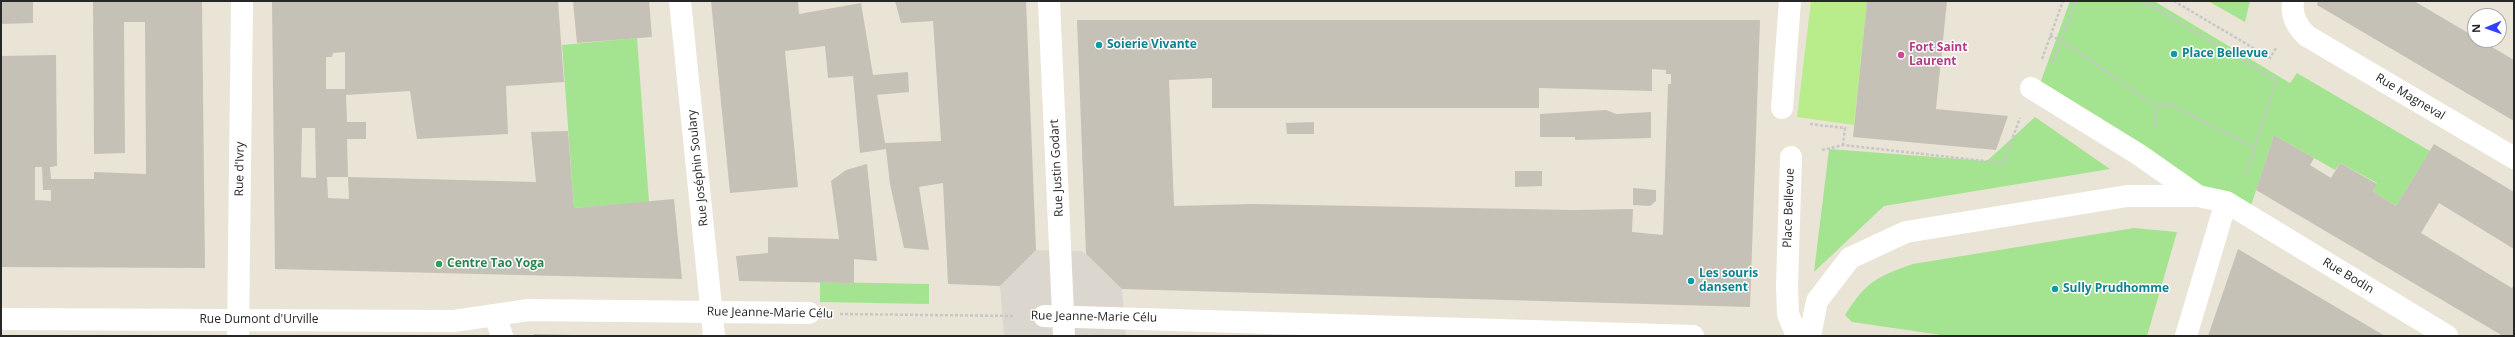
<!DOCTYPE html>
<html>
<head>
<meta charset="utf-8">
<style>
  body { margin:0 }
  #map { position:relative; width:2515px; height:337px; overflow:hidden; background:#eae4d7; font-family:"Open Sans",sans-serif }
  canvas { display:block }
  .frame { position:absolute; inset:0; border:2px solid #272727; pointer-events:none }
  .north { position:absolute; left:2467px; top:8px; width:40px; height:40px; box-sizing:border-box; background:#fff; border:1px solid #a9a9a9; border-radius:50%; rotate:268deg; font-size:11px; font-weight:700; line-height:16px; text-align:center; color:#272727 }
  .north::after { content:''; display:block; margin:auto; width:14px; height:18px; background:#3041ff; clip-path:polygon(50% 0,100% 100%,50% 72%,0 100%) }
</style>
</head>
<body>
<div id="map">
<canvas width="2515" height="337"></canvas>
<div class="frame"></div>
<div class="north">N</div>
</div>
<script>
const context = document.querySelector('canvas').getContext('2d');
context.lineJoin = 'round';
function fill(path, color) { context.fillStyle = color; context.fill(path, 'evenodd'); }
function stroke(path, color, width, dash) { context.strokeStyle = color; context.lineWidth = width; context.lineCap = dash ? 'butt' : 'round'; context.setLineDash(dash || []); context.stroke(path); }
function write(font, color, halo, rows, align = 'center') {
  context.font = font + ' "Open Sans",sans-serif'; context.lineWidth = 3; context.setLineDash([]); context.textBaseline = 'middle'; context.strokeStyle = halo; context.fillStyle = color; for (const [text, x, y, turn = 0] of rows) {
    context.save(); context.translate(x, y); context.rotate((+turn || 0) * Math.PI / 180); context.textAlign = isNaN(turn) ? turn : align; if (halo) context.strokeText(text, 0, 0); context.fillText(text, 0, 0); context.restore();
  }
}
fill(new Path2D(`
  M2070,1H2154L2290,83L2297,73L2430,151L2396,206L2373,191L2377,183L2340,163L2335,170L2274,135L2248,215L2037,92Z
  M2208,1H2250L2245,22Z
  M637,38L649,202L574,208L562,45Z
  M2035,117L2110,169L1884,206L1814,272L1829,149L1987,161Z
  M2134,228L2177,232L2147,336H1948L1852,322L1845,315C1867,281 1876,277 1913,264Z
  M820,282L929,284V304L820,302Z`), '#a4e490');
fill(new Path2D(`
  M1811,1H1867L1854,125L1797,117Z`), '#b9ec8b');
fill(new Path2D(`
  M1036,250L1081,251L1086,254L1122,289L1126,336H1004L1000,286Z`), '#dbd7ce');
fill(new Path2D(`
  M1,1H33V23L1,24Z
  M93,1H202L205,268L1,267V56L56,55L57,166L50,167L51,179H94V172L146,174L145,22H124L125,153L94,154ZM35,167H42L43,190H51V201L35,200Z
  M272,1H558L564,82L506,86L508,134L417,139L410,91L346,95L347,122H366V139H347L348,177H327L328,198L349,199L348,177L536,182L531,132L568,131L574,208L674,199L682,279L275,269ZM345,52V89H326V57H332L333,53ZM302,128H315L316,178L301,177Z
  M573,1H649L652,37L577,43Z
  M711,1H798L799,14L861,3L873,75L908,72L909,92L877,95L885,143L941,141L933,21L901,23L895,1H1026L1036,250L1000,286L948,284L943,183L919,187L929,250L904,248L890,184L886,149L860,153L853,76L828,78L825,46L785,51L798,187L730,193Z
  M1867,1H1947L1936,109L2008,116L1996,150L1853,137Z
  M2318,1H2414L2475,37V40H2480L2514,60V121L2317,5Z
  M1077,20H1760L1750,307L1122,289L1086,254ZM1652,69L1666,70V74H1671V84H1668L1663,235L1632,232L1633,209L1574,210L1252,204L1174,206L1169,80L1212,78V108H1539V88L1652,91Z
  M1606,110L1616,114L1651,112V138L1575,140V137H1540V114Z
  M1314,122V134H1287L1286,123Z
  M2274,135L2314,158L2310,165L2331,178L2340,163L2377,184L2373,191L2396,206L2434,144L2514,192V249L2439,203L2421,233L2512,288L2514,285V336H2503L2256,190Z
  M867,164L877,261L854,259V283L739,281L736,256L768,253V237L839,239L831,181L846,170Z
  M1515,171H1542V186L1515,187Z
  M1633,188L1656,190V201L1650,206L1633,205Z
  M2238,249L2292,281L2385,336H2208Z
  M534,334L574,335V336H534Z`), '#c5c1b7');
stroke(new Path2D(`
  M2143,1L2276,80L2246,176
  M2174,1L2270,58L2276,48
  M2050,36L2061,40L2154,105L2156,112L2155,127
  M2042,59L2063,1
  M2052,64L2076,1
  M2154,105H2172L2254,148
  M1810,124L1845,128L1843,145
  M1822,150L1843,145L2003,163L2020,118
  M840,314L1013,316`), '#c7c7c7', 2.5, [3, 2]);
stroke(new Path2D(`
  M2031,88L2138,154L2198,196`), '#fff', 22);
stroke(new Path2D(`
  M680,1L714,336
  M1049,1L1064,336
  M2293,1C2291,15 2296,26 2307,36L2514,158
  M1782,108L1790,1
  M1791,157L1787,286L1788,314L1797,336
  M495,315L528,310L809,313
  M1044,316L1693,336
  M1,319L454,321L495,315L502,336
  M238,336L242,1
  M1810,336L1817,301L1850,258L1906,232L2127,196H2198L2226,202L2447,336
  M2186,336L2226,202`), '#fff', 22);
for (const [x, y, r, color] of [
  [1099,45,4,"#0f9aa8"],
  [2174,54,4,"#0f9aa8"],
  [1901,55,4,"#d1479c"],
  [439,264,4,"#2e9e5b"],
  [1691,281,4,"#0f9aa8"],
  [2055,289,4,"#0f9aa8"]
]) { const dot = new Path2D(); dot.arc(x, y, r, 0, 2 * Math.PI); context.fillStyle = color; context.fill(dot); stroke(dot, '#fff', 1.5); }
write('bold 12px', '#0d838f', '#fff', [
  ["Soierie Vivante",1107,45],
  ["Place Bellevue",2182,54],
  ["Les souris",1699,274],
  ["dansent",1699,288],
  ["Sully Prudhomme",2063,289]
], 'left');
write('bold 12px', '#b23c85', '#fff', [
  ["Fort Saint",1909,48],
  ["Laurent",1909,62]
], 'left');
write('12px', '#272727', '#fff', [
  ["Rue Magneval",2410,97,31],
  ["Rue Joséphin Soulary",698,168,-96],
  ["Rue Justin Godart",1057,168,-93],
  ["Rue d'Ivry",240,169,-89],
  ["Place Bellevue",1789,208,-88],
  ["Rue Bodin",2348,276,31],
  ["Rue Jeanne-Marie Célu",770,313,1],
  ["Rue Jeanne-Marie Célu",1094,317,1],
  ["Rue Dumont d'Urville",259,320]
]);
write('bold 12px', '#27864d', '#fff', [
  ["Centre Tao Yoga",447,264]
], 'left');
</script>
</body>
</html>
